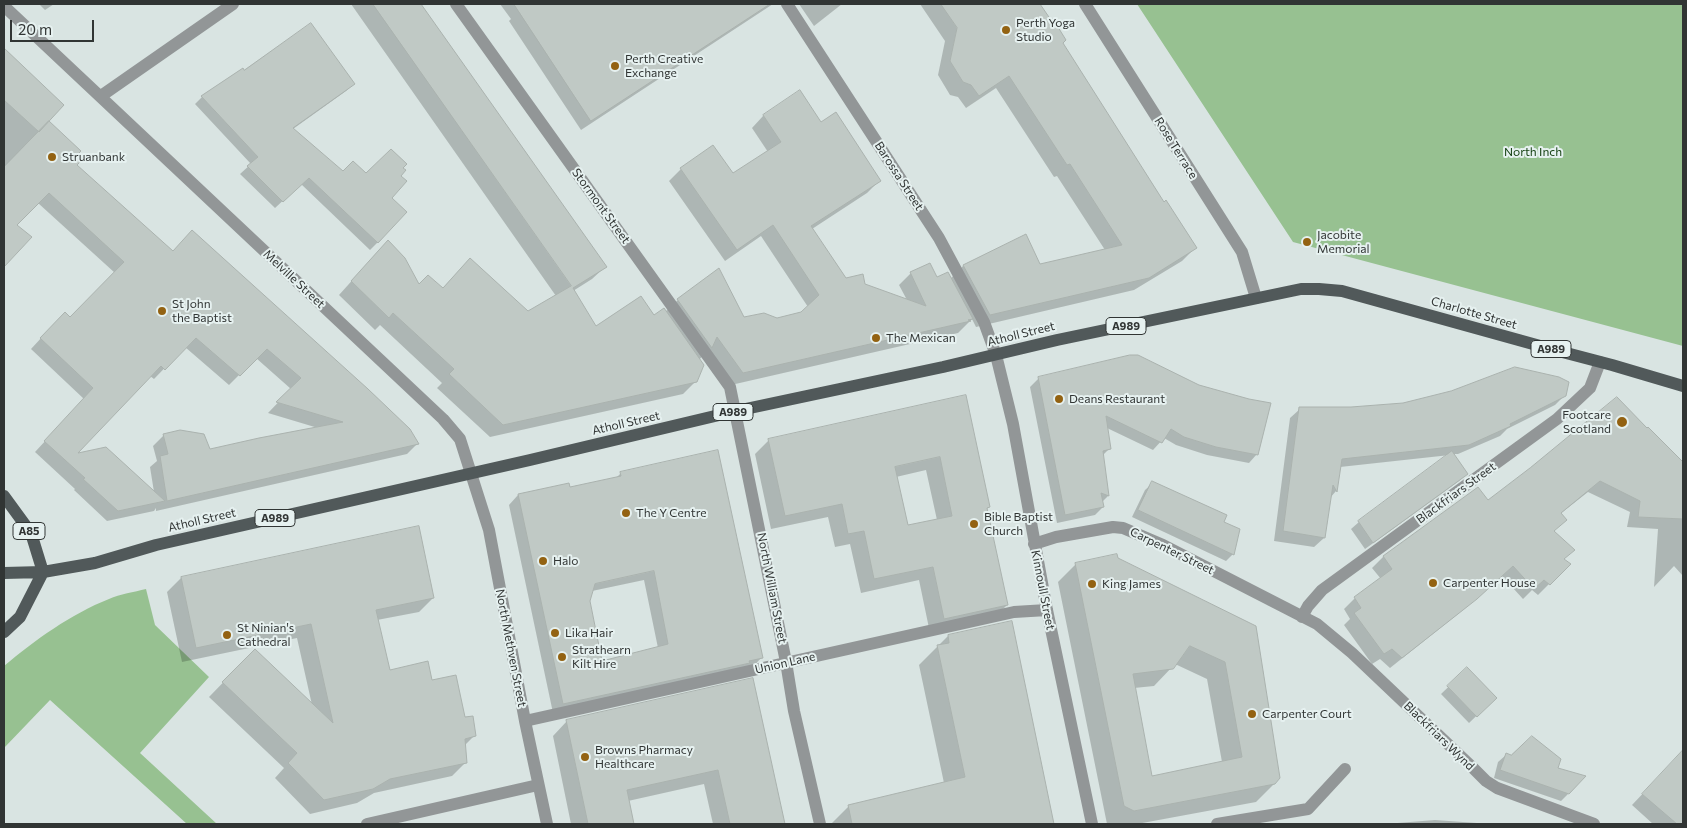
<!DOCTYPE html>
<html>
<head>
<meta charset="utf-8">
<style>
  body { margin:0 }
  #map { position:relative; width:1687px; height:828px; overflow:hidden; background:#d9e4e2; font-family:Commissioner,sans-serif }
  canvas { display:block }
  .frame { position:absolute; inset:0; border:5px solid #313534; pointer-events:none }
  .scale { position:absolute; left:10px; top:20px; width:84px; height:22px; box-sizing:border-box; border:2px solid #313534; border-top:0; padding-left:6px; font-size:15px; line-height:18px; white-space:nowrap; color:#313534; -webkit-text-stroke:4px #e6f1f0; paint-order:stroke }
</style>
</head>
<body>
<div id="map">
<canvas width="1687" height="828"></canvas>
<div class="frame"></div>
<div class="scale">20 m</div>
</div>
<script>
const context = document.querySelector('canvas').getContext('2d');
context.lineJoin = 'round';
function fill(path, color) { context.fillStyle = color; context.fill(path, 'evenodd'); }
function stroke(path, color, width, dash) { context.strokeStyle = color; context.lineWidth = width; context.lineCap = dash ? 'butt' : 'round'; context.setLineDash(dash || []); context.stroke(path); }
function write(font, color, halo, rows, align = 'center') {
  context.font = font + ' Commissioner,sans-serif'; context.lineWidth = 4; context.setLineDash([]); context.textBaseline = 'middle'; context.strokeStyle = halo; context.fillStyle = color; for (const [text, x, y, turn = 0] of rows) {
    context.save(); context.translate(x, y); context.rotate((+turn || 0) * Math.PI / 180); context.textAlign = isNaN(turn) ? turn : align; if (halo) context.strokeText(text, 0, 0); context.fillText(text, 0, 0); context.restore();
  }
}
fill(new Path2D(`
  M1137,4H1683V346L1293,242Z
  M146,589L155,625L209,677L140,753L217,824H187L50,700L4,748V666C35,640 71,614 109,599C120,594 134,592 146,589Z`), '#97c191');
fill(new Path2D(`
  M39,4H54L45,10Z
  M351,4H419L605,267L592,279L573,291L596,328L654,317L665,312L678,300L743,319H777L802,313L808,307L761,236L725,261L669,181L681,169L713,147L733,174L768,152L752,128L763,116L799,92L820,124L879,181L867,193L812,229L845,279L907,300L899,285L911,273L937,278L950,279L963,266L1026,236L1039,266L1105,250L1057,176L1054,177L996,88L966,108L958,97L950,95L938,75L945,41L920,4H1039L1050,21L1062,43L1164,203L1195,248L1182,261L1134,290L976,327L972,319L958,333L731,385L707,351L699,360L696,381L683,394L490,437L437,388L442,383L380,325L375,330L339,295L375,255L419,286L442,289L470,259L528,312L556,296Z
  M500,4H773L581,130L509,21L511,19Z
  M799,4H842L814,26Z
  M4,50L63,105L48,121L76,154V165L172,252L417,444L407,454L156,511V508L154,511L107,521L74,490L75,489L35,452L84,399L31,349L54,324L70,318L115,273L38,203L15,225L30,237L4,265ZM185,347L229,385L256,358L291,389L268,413L318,428L209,451L164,435L153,446L157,461L150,467L154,492L74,456L150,376L154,379Z
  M243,70L354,84L346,91L293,129L343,172L366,175L402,168L390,198L378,242L370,250L301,184L275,208L240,174L251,164L195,104L202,97Z
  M1039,378L1257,454L1249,463L1207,455L1176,445L1164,438L1153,450L1107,428L1110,448L1102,456L1108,496L1102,502L1103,507L1095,515L1057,523L1030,387Z
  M1565,395L1555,405L1507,429L1500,436L1458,454H1453L1467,473L1459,481L1365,549L1351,529L1359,522L1450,455L1340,467L1336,491L1330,498L1324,538L1314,547L1274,541L1290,418L1300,409H1351Z
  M965,397L989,507L986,509L1007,605L993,619L930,633L919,580L861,593L850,544L835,547L828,517L771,529L755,454L769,440ZM926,470L937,520L907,527L896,477Z
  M1648,429L1683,463V576L1674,566L1654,587L1658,529L1627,527L1630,512L1588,492L1560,514L1553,532L1573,550L1563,560L1569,564L1538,595L1532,590L1523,599L1502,576L1464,609L1390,668L1380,659L1372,664L1344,625L1350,619L1344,609L1355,598L1381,579L1372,568L1383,557L1478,488L1487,502Z
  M621,473L761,658L752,668L553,713L509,505L518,495L568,484L569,488L616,478ZM644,580L658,648L601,662L589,601L592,591Z
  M1153,483L1222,523L1233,554L1226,561L1132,517L1145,490Z
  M1117,559L1255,627L1274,784L1256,802L1137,824H1107L1058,582L1076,564ZM1175,664L1207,679L1222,762L1151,777L1134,688L1154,686Z
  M181,578L433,598L419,612L377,620L389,671L432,681L465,719L474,736L464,746L466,762L452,776L374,793L357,803L310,814L275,778L284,768L209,697L241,664L312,705L297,638L182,662L167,592Z
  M1011,622L1052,824H831L849,806L944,783L919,665L948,636Z
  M1467,669L1495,698L1469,723L1441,694Z
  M752,680L784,824H713L704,784L628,801L633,824H571L553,736L567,721Z
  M1683,751V824H1653L1632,805Z
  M1506,755L1556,769L1568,794L1561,801L1494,778L1498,762Z
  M1435,820L1491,824H1385Z`), '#0003');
const building = new Path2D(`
  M373,4H421L607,267L573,288L596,326L641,296L654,315L664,308L704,365L697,382L503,425L449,374L454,369L393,313L389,318L351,281L388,240L405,258L419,284L428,275L443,288L470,258L528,311L571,286Z
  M514,4H770L591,121Z
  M941,4H1040L1051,20L1053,19L1066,40L1063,43L1131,150L1164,202L1166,200L1197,248L1149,278L990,315L963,265L1026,234L1040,264L1122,245L1070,164L1067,165L1009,76L979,96L971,85L963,82L950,61L957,28Z
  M311,23L355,84L293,128L343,171L353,161L366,173L391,149L407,164L403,168L406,170L401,176L407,181L392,198L407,212L378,243L309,178L283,202L247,166L258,157L201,96L243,68L244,70Z
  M4,48L64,105L39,132L4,100Z
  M800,90L821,122L836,112L881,181L811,226L846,278L863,274L865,284L926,306L910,272L930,263L937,277L948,272L973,319L968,320L971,321L743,373L717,337L712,348L677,299L719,268L744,317L764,313L777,318L801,312L819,295L773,225L737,250L680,168L713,145L733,173L781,142L763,115Z
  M49,121L81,151L78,154L83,159L77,165L173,251L192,230L368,389L410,429L419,444L167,501L160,456L168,454L163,434L180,430L204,434L210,449L259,438L343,422L276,402L301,378L267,349L240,376L196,338L165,370L161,366L78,453L106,447L165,501L118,511L83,479L85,478L44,441L93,388L40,338L65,312L70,317L124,262L49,193L17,225L32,237L4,267V167Z
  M1130,355H1138L1199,385L1249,399L1271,403L1258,455L1216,447L1184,437L1171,429L1162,443L1106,416L1111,449L1103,451L1109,496L1101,493L1104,507L1065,515L1038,377Z
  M1515,367L1559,377L1569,382L1566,396L1510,424L1511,426L1469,445L1342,459L1337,492L1333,485L1325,538L1283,531L1299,407H1351L1403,403L1451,391Z
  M966,395L990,507L987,508L1008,605L944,619L933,567L874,579L864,531L848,534L842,504L785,516L768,439ZM940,457L952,516L908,525L895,467Z
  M1617,397L1647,428L1648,427L1683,462V519L1638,517L1640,501L1600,481L1561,513L1567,520L1554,531L1575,550L1564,559L1571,564L1550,585L1544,580L1534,589L1513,566L1477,599L1402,658L1392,649L1384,654L1354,613L1361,608L1354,597L1392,569L1383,556L1478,487L1488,500L1530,468Z
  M718,450L763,658L749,661L750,663L563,704L518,494L569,483L570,487L621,476L620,472ZM654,571L668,644L602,661L590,601L595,584Z
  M1452,451L1468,474L1373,543L1358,521Z
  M1152,481L1227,515L1224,522L1240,529L1234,555L1138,510Z
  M419,526L434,598L376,610L390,670L428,661L432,680L456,675L465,717L473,716L476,736L465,739L467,763L390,779L373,789L324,800L288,763L297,753L222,682L255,649L333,723L311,624L196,648L181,577Z
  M1117,554L1118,558L1256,626L1280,778L1275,784L1134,811L1124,806L1075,563ZM1190,646L1225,662L1242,757L1152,776L1133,674L1173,669Z
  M1012,621L1054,824H852L848,805L965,777L937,645L949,643L948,635Z
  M1467,667L1497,698L1477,717L1447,686Z
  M753,678L785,824H730L718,770L627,790L634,824H588L566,720Z
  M1532,736L1561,759L1558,768L1586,776L1569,794L1500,770L1506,753L1511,755Z
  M1683,750V824H1677L1642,794Z`);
fill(building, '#c0c9c5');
stroke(building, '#aab2ae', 1);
stroke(new Path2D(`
  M1217,824L1308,809L1345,769`), '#929697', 12);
stroke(new Path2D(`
  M456,4L730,387L786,662L794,711L820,824
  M787,4L939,238L984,322L996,355L1013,424L1047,610L1092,824
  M1085,4L1242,252L1256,298
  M4,6L443,419L460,439L489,530L525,721L547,824
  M101,96L233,4
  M1034,544L1056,537L1113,527L1123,528L1163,545L1317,624L1352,653L1471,766L1486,781L1497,788L1594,824
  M1302,617L1308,606L1322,590L1557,419L1590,388L1600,362
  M525,721L1014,612L1047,610
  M367,824L538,785`), '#929697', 12);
stroke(new Path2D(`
  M4,496L31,533L43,572
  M4,573L43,572L95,563L156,545L530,460L736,411L943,367L1057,340L1301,289H1319L1342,291L1551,349L1612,365L1683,386
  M4,632L20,617L43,572`), '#51595a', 12);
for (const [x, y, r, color] of [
  [1006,30,5,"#936212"],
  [615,66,5,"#936212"],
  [52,157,5,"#936212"],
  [1307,242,5,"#936212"],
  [162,311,5,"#936212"],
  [876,338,5,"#936212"],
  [1059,399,5,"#936212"],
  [1622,422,6,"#936212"],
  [626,513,5,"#936212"],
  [974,524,5,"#936212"],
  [543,561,5,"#936212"],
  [1433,583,5,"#936212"],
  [1092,584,5,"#936212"],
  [555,633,5,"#936212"],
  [227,635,5,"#936212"],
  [562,657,5,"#936212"],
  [1252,714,5,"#936212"],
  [585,757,5,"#936212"]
]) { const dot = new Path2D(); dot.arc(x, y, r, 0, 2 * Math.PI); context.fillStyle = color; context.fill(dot); stroke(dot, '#e6f1f0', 2); }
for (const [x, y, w] of [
  [1126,326,40],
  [1551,349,40],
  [733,412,40],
  [275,518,40],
  [29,531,32]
]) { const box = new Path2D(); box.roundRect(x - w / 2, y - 8.5, w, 17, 4); context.fillStyle = '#e6f1f0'; context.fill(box); stroke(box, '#313534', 1); }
write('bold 11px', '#313534', null, [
  ["A989",1126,326],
  ["A989",1551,349],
  ["A989",733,412],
  ["A989",275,518],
  ["A85",29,531]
]);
write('12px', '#313534', '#e6f1f0', [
  ["Perth Yoga",1016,23],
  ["Studio",1016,37],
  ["Perth Creative",625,59],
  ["Exchange",625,73],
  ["Struanbank",62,157],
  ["Jacobite",1317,235],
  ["Memorial",1317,249],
  ["St John",172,304],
  ["the Baptist",172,318],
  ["The Mexican",886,338],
  ["Deans Restaurant",1069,399],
  ["Footcare",1611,415,"right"],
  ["Scotland",1611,429,"right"],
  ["The Y Centre",636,513],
  ["Bible Baptist",984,517],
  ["Church",984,531],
  ["Halo",553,561],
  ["Carpenter House",1443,583],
  ["King James",1102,584],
  ["St Ninian's",237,628],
  ["Cathedral",237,642],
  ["Lika Hair",565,633],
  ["Strathearn",572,650],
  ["Kilt Hire",572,664],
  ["Carpenter Court",1262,714],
  ["Browns Pharmacy",595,750],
  ["Healthcare",595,764]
], 'left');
write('12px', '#313534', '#e6f1f0', [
  ["Rose Terrace",1176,148,58],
  ["Barossa Street",899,176,57],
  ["Stormont Street",601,206,54],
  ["Melville Street",294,279,43],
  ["Charlotte Street",1474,313,16],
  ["Atholl Street",1021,334,-14],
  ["Atholl Street",626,423,-13],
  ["Blackfriars Street",1456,493,-36],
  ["Atholl Street",202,520,-13],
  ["Carpenter Street",1172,551,26],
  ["North William Street",772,588,79],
  ["Kinnoull Street",1043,590,79],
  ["North Methven Street",511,648,79],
  ["Union Lane",785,663,-13],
  ["Blackfriars Wynd",1439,736,44]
]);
write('12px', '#0f3c0b', '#e6f1f0', [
  ["North Inch",1533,152]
]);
</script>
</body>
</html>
